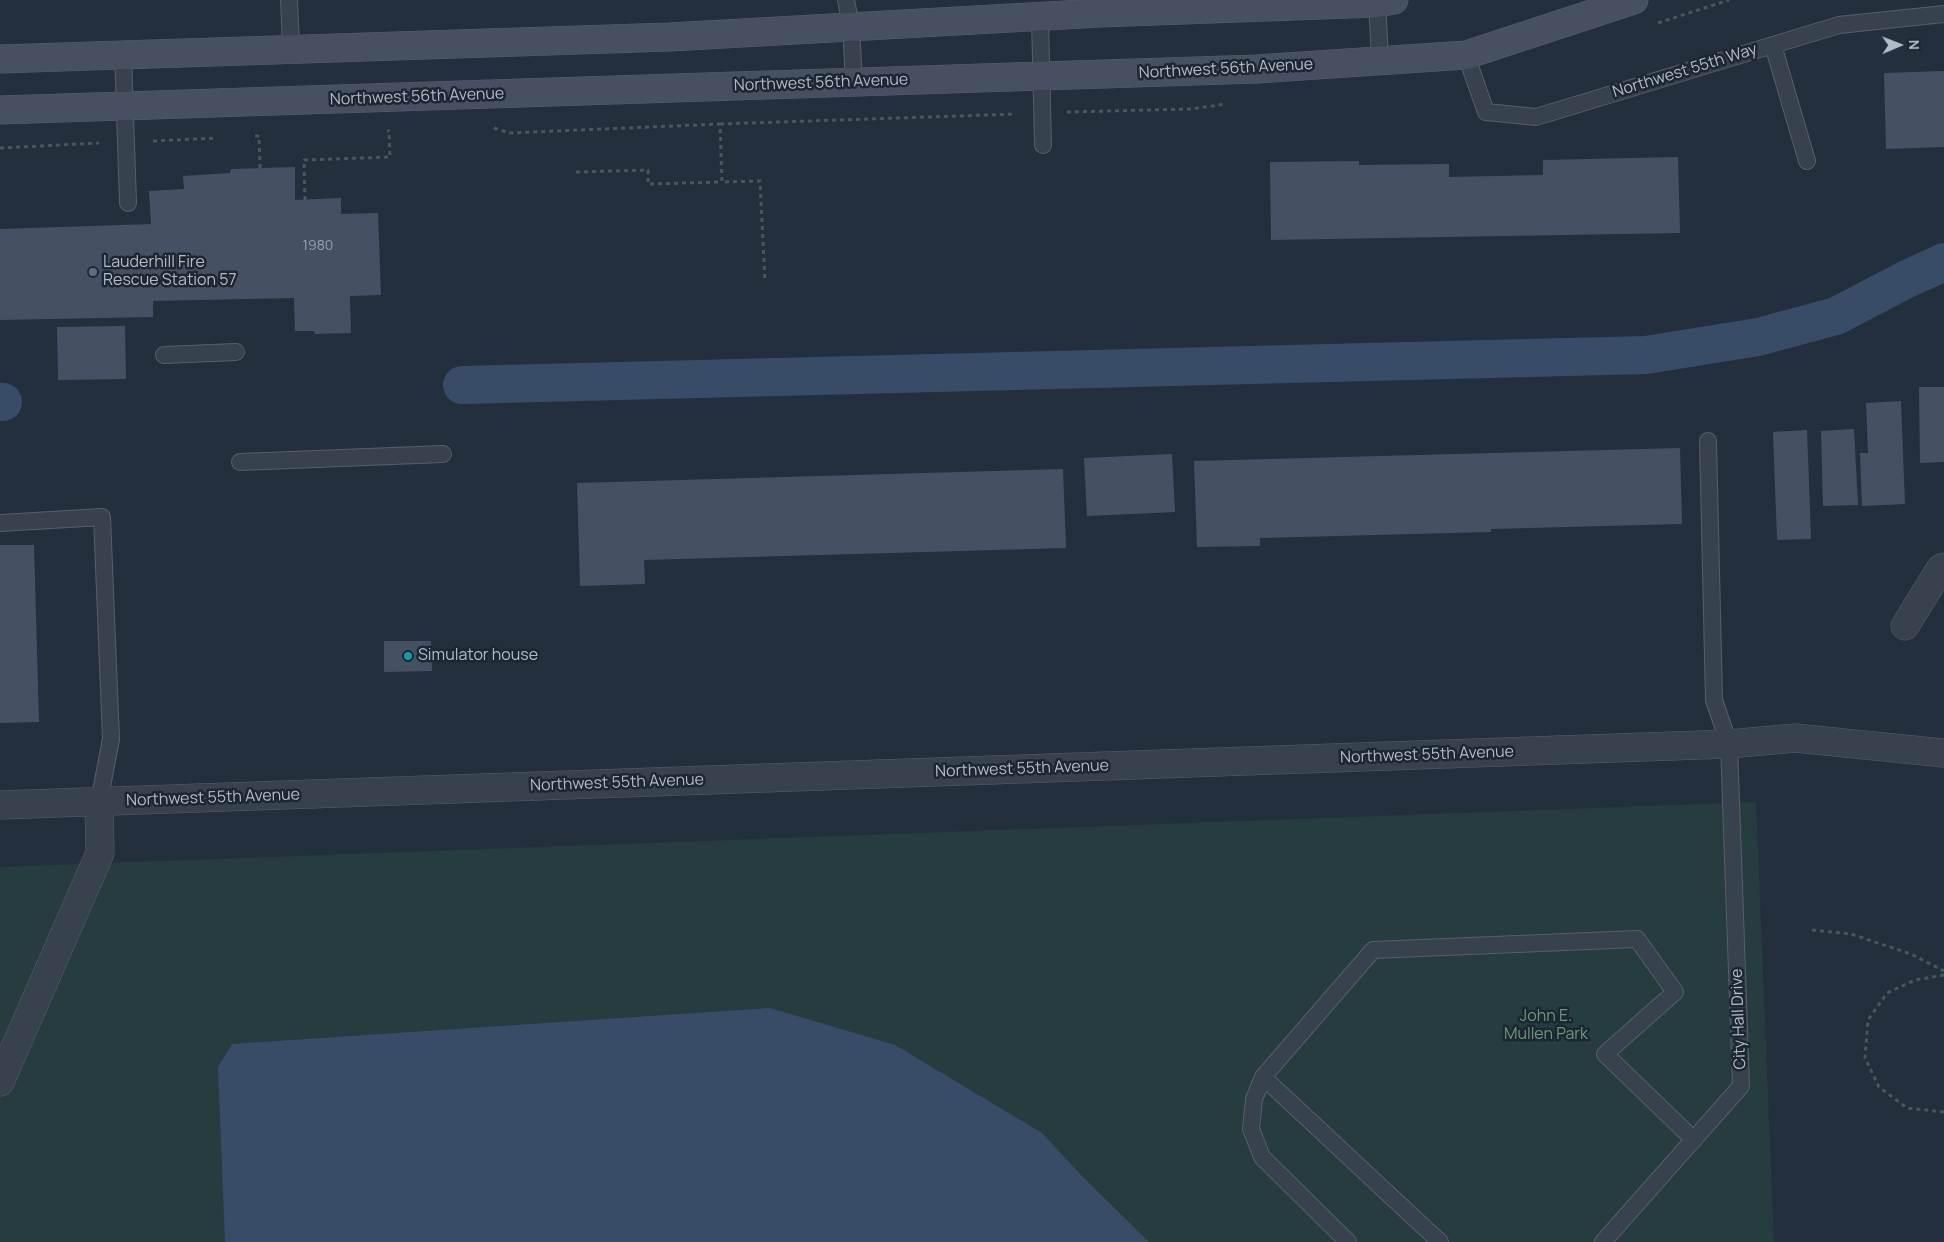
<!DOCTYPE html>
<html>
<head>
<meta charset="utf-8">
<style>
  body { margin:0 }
  #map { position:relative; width:1944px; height:1242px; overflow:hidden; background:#242f3e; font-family:Manrope,sans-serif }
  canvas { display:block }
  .north { position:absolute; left:1874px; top:20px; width:50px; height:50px; -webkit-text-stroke:4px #1d2633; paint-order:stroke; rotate:89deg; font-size:14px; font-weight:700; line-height:20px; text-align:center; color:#b4bcc9 }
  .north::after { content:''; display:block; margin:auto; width:18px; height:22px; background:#b4bcc9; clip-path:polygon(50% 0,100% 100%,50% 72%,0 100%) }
</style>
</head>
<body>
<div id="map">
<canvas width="1944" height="1242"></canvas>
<div class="north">N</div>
</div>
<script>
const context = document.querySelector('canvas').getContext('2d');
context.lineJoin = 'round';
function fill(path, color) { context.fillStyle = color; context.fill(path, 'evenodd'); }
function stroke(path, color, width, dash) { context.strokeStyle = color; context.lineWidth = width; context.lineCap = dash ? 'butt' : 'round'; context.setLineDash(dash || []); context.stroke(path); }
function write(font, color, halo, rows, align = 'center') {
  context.font = font + ' Manrope,sans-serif'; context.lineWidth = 5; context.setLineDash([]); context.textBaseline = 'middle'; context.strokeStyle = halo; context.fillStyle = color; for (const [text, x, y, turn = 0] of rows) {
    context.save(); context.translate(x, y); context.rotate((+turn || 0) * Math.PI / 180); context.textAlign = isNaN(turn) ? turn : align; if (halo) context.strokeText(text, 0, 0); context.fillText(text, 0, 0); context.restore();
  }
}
fill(new Path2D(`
  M1756,802L1774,1242H0V867Z`), '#263c3f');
fill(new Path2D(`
  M770,1008L895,1045L1042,1133L1083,1177L1149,1242H225L218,1067L232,1044Z`), '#394c67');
stroke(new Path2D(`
  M462,385L1646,355L1758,337L1836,316L1907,279L1944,262
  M0,402H3`), '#394c67', 38);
fill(new Path2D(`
  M1944,71V147L1886,149L1884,73Z
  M1678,157L1680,233L1271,240L1270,162L1359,161V165L1449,164V177L1543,175V160Z
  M295,167V200L341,198V214L378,213L381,295L350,296L351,333L315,334L314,331H295L294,298L153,301V317L0,320V229L151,224L149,191L184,189L183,176L230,173L231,169Z
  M125,326L126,379L58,380L57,327Z
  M1919,387H1944V462L1920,463Z
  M1901,401L1905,504L1862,506L1860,453H1868L1866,403Z
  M1854,429L1858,505L1823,506L1821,431Z
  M1807,430L1811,539L1777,540L1773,432Z
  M1680,448L1682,524L1491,529V532L1260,538V546L1197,547L1194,461Z
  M1172,454L1175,512L1087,516L1084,458Z
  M1063,469L1066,548L644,560L645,584L580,586L577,483Z
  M0,545H34L39,722L0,723Z
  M384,641H431L432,671L384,672Z`), '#455162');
const lane = new Path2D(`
  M289,0L291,48
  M846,0L851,26L854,82
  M1377,0L1380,60
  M1040,17L1043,145
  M1773,45L1807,161
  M123,54L128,203
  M1466,55L1486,112L1536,117L1839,25L1944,14
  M164,355L236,352
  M240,462L443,454
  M0,523L102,517L111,739L99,802
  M1263,1077L1254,1099L1251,1129L1262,1157L1348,1242
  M1440,1242L1263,1077L1373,950L1637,939L1675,992L1605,1054L1694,1140
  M1603,1242L1741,1086L1729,744L1714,700L1708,441`);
const street = new Path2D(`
  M1905,626L1940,569L1944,567
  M0,805L1729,744L1795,738L1944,753
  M0,1082L100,853L99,802`);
const secondary = new Path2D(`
  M0,59L670,37L1100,13L1377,3L1394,0
  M0,110L1257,69L1466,55L1634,0`);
stroke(lane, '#565f6c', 18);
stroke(street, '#565f6c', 29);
stroke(secondary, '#565f6c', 29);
stroke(new Path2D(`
  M1658,23L1729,0
  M1067,112L1191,109L1226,104
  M720,124L1016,114
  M494,128L509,133L720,124L722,182L760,181L765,281
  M255,136H259L260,168
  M153,141L217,138
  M0,148L99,143
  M576,172L648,170V184L722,182
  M305,200L304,160L390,157L389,131H387
  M1812,930L1851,934L1911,954L1944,971
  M1944,975L1915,980L1887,993L1868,1020L1865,1058L1879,1087L1907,1108L1944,1112`), '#44595c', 3, [4, 4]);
stroke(lane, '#38414e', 16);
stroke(street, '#38414e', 28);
stroke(secondary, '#465061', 28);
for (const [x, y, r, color] of [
  [93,272,5,"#5c6f8a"],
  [408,656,5,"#0f9aa8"]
]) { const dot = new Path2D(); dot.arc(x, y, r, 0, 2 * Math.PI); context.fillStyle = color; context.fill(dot); stroke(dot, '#1d2633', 2); }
write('14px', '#98a1af', null, [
  ["1980",318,246]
]);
write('16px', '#b4bcc9', '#1d2633', [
  ["Northwest 56th Avenue",1226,69,-3],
  ["Northwest 55th Way",1685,71,-17],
  ["Northwest 56th Avenue",821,83,-2],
  ["Northwest 56th Avenue",417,97,-2],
  ["Northwest 55th Avenue",1427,755,-2],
  ["Northwest 55th Avenue",1022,769,-2],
  ["Northwest 55th Avenue",617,783,-2],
  ["Northwest 55th Avenue",213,798,-2],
  ["City Hall Drive",1739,1019,-92]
]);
write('16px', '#b4bcc9', '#1d2633', [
  ["Lauderhill Fire",103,263],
  ["Rescue Station 57",103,281],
  ["Simulator house",418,656]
], 'left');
write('16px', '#6b9a76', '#1d2633', [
  ["John E.",1546,1017],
  ["Mullen Park",1546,1035]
]);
</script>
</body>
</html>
